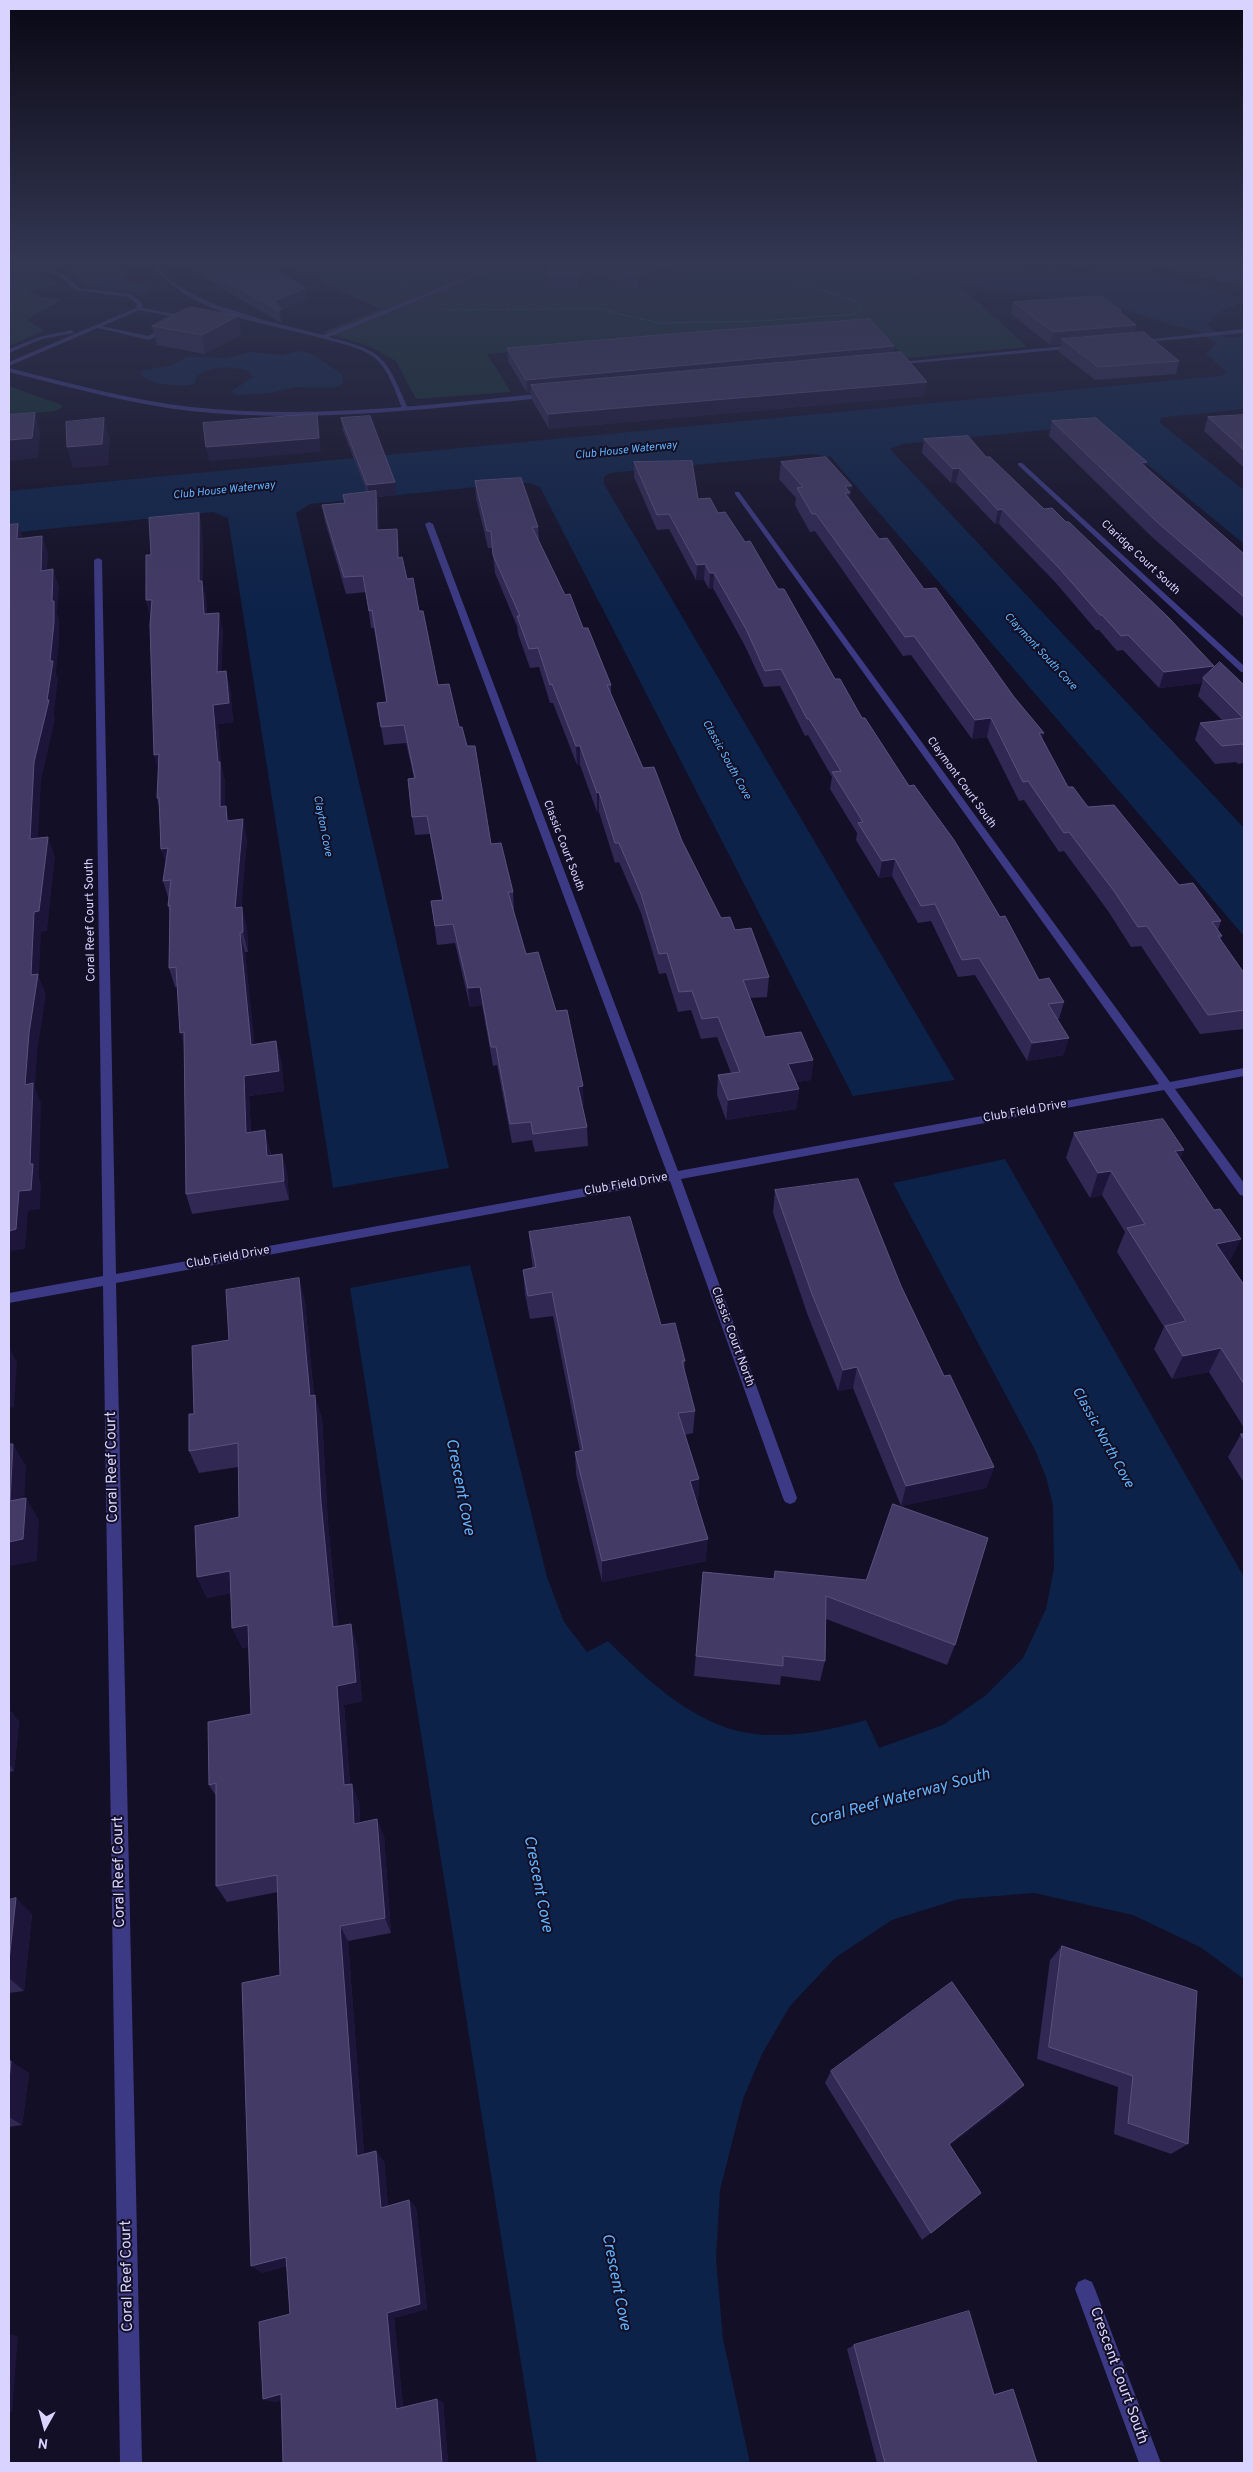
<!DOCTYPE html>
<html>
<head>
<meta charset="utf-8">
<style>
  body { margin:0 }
  #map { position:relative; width:1253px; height:2472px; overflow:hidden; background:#130f26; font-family:Overpass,sans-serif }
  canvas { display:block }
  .frame { position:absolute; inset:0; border:10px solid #d9d4ff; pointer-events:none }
  .north { position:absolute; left:20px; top:2402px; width:50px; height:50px; -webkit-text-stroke:4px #130f26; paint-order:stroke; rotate:187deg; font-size:14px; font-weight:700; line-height:20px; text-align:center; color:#d9d4ff }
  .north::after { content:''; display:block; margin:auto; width:18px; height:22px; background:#d9d4ff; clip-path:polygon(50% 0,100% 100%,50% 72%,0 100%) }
</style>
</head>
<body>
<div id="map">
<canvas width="1253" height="2472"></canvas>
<div class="frame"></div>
<div class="north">N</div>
</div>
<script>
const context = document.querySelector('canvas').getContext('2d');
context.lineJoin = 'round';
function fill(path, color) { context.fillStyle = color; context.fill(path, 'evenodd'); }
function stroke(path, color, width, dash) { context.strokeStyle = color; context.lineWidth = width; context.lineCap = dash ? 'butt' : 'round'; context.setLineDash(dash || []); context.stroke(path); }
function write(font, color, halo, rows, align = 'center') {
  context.font = font + ' Overpass,sans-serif'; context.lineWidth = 4; context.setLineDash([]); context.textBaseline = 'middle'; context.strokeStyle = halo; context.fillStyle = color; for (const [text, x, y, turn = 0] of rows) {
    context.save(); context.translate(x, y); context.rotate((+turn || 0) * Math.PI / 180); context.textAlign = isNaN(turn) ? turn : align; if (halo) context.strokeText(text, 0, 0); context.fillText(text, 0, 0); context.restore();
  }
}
fill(new Path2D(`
  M9,265H63L66,267L26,270L53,278L57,285L27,290L42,297L61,300L27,320L44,331L9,346V288L30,284L34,281L29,277L9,276Z
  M285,265H1006L1021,267V270L1046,272L1047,269L1070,270L1072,273H1096L1094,270L1123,265H1160L1146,271L1244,300V302L1219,312L1206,325L1211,329L1194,330L1158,321L1110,304L957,283L1027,347L907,358L865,320L487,354L511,392L416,399L396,361L369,346L323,332L380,309Z
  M9,386L62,405L61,408L55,411L9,416Z`), '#12302f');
fill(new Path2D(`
  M877,265H1006L1021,267V270L1046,272L1047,269L1070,270L1072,273H1096L1094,270L1123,265H1160L1146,271L1244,300V302L1219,312L1206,326L1226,338L1244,336V409L1166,417L1161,418L1159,422L1244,490V544L1108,432L1083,426L904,444L890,449L1244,828V936L831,457L810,454L610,473L604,477V484L955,1080L853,1096L540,487L530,483H515L310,504L296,513L449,1168L333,1188L228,518L213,512L9,533V491L1217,376L1223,375L1226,371L1206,354L1216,343L1190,327L1158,321L1111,304L1029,295L929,279Z
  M87,266L124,269L127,273L123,281L147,286L148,291L140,296C130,285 104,290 90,286C79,282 78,271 63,269Z
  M9,276L29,277L34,281L30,284L9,288Z
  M303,351L311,354L342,374L343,384L333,388L297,387L270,393L236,395L232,393V391L253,377L248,371C232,366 210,365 196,377L195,383C183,389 149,384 140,374L144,370L170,366L187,357L227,358L251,352L282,355Z
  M1005,1159L1244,1577V1979L1200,1947L1133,1915L1034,1893L959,1899L892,1920L835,1958L790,2006L762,2054L743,2099L720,2190L716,2258L723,2339L750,2463H537L350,1288L470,1265L547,1577L564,1622L587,1652L608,1641C643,1676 688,1719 738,1731C781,1741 826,1731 866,1720L879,1748L943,1725L985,1696L1023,1658L1046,1609L1054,1568L1053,1505L1046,1477L1035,1450L893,1183Z`), '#0c2248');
stroke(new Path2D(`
  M388,265L405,285
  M443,310L600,309L659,323L761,321L855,314L863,310L854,301L787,277L769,265`), '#2fb8b0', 1, [1, 2]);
fill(new Path2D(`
  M139,307L174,314L183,320L177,327L149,340L94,327L97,325L148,336L173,325L177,320L170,316L137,310Z`), '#3d3a85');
fill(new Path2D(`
  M152,265H157L170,280L190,293L213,304L267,321L323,335L497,265H503L329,337C385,352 385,356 408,408L405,410L402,408C395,391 389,370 375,358C361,347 341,344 325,339C266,323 193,316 152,265Z
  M9,268L49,269L65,275L79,288L130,294L142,303V309L9,366V362L136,308L137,304L129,297L75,290L61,277L46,272L9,271Z
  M72,330L74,333L42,339L9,353V349L39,337Z
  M1018,463H1022L1244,666V672H1241L1018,465Z
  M735,492H739L1170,1082L1244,1068V1076L1175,1089L1244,1183V1196L1240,1195L1164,1090L681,1179L797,1498L795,1502L790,1504L785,1502L783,1498L670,1181L116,1283L142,2463H120L103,1286L9,1303V1293L103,1276L94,560L98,558L102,560L116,1274L667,1173L425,524L429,522L433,524L678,1171L1159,1084L735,494Z
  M1085,2279L1092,2282L1095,2289L1161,2463H1139L1075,2289L1078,2282Z`), '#3d3a85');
fill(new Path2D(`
  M1244,329V333L1137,343L1134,341Z
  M1075,345L1077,348L893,365L890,363Z
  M9,368C69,383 129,400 191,407C310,420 429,405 547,393L550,395C541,400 482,403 468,405C376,414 283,421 191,411C129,404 69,387 9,372Z`), '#3d3a85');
fill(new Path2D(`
  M188,264H268L308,300L281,310L282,321L281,323L191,270Z
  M550,264H710L638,288L594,274L579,289L547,286V274Z
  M1144,264H1244V286L1233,284Z
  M1013,302L1121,312L1136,325L1134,332L1179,361L1176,374L1095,380L1059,352L1061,344L1050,345L1011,314Z
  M238,316L241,335L205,354L157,345L152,326Z
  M894,346V353L924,396L549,429L532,400L531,393H527L508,361L507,348Z
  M1244,416V466H1242L1204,431L1208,417Z
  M341,418L396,495L377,497L379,507V530L397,529L399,558L419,611L438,685L459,727L491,844L513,892L514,910H513L526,954L584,1105H582L587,1127L588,1146L535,1152L532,1140L512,1143L497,1065L493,1066L482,1005L470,1007L455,943L437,945L431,901L442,900L430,834L415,835L412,817L414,778L406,743L384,745L377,703L386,702L374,628H371L366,592L346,594L325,521L322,505L344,503L343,495L367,492L343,431Z
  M1052,421L1146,467L1244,554V618L1152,537L1049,436Z
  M924,439L986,457L1044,509L1214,668L1244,685V764L1243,763L1238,764L1236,762L1215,764L1195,740L1200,723L1222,720L1198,696L1202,683L1159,688L1123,650L1117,651L1099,630H1096L1056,583L999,524H995L956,483H951L922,453Z
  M634,462L698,499L718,513L778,589L835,679L909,786L1039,980L1064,1002L1059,1019H1058L1064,1055L1027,1061L975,975L958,977L931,921L918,923L892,876L879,878L856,840L857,833L830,789L832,777L808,735L805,736L780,686L764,687L745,646L713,588L709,589L704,580H696L669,529L657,530L634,477Z
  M781,462L850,499L879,539L924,589L1042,740L1068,787L1088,807L1221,921L1218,930L1222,936L1220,940L1244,973V1029L1200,1034L1141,946L1131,947L1108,911L1064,851L1059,852L1024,800L1019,801L987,737L972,739L911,655L903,656L815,531L810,532L795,505L796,498L779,479Z
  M475,481L538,527L539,541L565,595L583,628L611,685V695L643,768L682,841L721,918L735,930L769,977L767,997L750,998L765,1037L813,1060L811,1080L796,1082L799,1089L796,1109L726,1120L717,1095L718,1075L731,1073L717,1037L701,1039L691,1010L678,1012L666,973L659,974L641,913L619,862L615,863L599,812H597L580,765H577L553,703H550L539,667L530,668L518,634L517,626L495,573L492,548H488L476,498Z
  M199,513L202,531L203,586L206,599L207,614L223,631L221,671H226L230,689L233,722L218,724L221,766L225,781V806H226L229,821L247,838L241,907L247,927L248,952H245L254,1044L276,1041L281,1061L284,1091L249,1096L251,1132L270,1150L271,1155L282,1154L287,1173L289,1200L192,1214L186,1194L184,1048L177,987H175L169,968L170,914L168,906L169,900L163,881L166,863L161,849L159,807L157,798L158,771L151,618L146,600L151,555Z
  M1074,1133L1180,1159L1229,1263L1244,1285V1428L1209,1372L1172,1379L1154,1349L1164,1327L1117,1252L1125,1232L1102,1195L1090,1198L1066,1158Z
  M775,1190L901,1286L944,1376L994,1467L986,1488L901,1506L853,1388L838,1391L808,1316L773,1213Z
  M529,1232L661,1325L685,1361L684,1371L695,1411L693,1433L685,1435L699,1479L698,1501L696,1502L706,1561L602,1582L576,1474L575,1452L580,1451L553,1316L530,1319L525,1294L523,1270L533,1268L531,1256Z
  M299,1278L305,1302L314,1396L322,1418L328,1524L338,1627L357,1644L362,1701L344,1705L350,1784L359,1802L360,1823L384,1836L391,1933L348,1941L364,2154L384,2161L388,2206L409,2200L416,2208L427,2309L394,2318L403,2407L443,2402L448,2463L282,2400L275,2402L263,2399L290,2314L287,2266L262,2273L280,1975L278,1892L227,1902L216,1886V1796L209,1785L251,1714L248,1647L242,1648L231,1593L207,1598L197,1577L239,1517L238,1467L199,1473L189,1451L194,1414L229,1340Z
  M1241,1434H1244V1483L1228,1457Z
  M775,1571L955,1645L947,1665L826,1619L825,1661L820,1681L781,1676L780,1685L694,1676L703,1572L774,1579Z
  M9,1709L19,1722L14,1771L9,1772Z
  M9,1900L32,1914L24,1991L9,1993Z
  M1062,1946L1188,2144L1171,2154L1114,2134L1118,2087L1037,2059L1050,1960Z
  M9,2061L29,2073L22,2125L9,2127Z
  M831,2071L1012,2097L950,2145L981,2193L922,2240L825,2083Z
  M854,2345L994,2394L1013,2389L1037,2463H877L847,2349Z`), '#312854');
fill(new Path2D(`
  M592,264H594V274L579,289V277Z
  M673,264H710L638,288V276Z
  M306,288L308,300L281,310L282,321L281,323L279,311L274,301Z
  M238,316L241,335L205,354L202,335Z
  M1136,325L1133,337L1062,339L1061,344L1050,345L1053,332Z
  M894,346L893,359L531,385V393H527L526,380Z
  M927,382L924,396L549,429L548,414Z
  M35,413L40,433L38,458L9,461V440Z
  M317,414L321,452L209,461L206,447Z
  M104,418L110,439L108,465L73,468L67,447Z
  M1147,462L1143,477L1141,463Z
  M959,468L956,483H951L953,469Z
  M395,482L396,495L377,497L379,507V547L369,498L367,485Z
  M845,486H852L848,510Z
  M1002,509L999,524H995L998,510Z
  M199,513L202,531L203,586L206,599L208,632L204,614L199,581Z
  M18,524L24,541L17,539Z
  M397,529L399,546L400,575L398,558Z
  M42,536L48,554L46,588L41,571Z
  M705,564L704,580H696L697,565Z
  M53,569L59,587L57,613L59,619V640L56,673L58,679L54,713L55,719L41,781L37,859L30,839L34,762L47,700L50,661Z
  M710,573H714L713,588L709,589Z
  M146,600H152L151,618Z
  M219,613L223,631L221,690L217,672Z
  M1214,666L1209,682L1203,678L1202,683L1159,688L1164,672Z
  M226,671L230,689L233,722L218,724L221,766L225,781V826L220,807L213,705Z
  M991,718L987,737L972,739L975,720Z
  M1039,733H1044L1040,752Z
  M576,746H580V765H577Z
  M159,754V774L154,755Z
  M599,792V812H597V793Z
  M226,806L230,825L227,821Z
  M243,819L247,838L240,928L235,908Z
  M48,837L55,857L47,931L41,932L39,977L46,994L37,1053L35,1088L41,1103L39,1178L41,1184L40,1209L28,1211L25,1249L9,1251V1231L19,1191L30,1164L25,1085L34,912Z
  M168,848L167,868L161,849Z
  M895,859L892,876L879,878L882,861Z
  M242,907L247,927L248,952L243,932Z
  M240,933L245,952L257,1065L251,1045Z
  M480,987L482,1005L470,1007L468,988Z
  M184,1032L186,1053L180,1033Z
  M1069,1038L1064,1055L1027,1061L1032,1043Z
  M276,1041L281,1061L284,1091L249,1096L252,1153L246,1133L244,1076Z
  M813,1060L811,1080L785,1084L788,1064Z
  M583,1086L584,1105L578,1106V1087Z
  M799,1089L796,1109L726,1120L728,1100Z
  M265,1130L270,1150L272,1176L267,1156Z
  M1184,1150L1173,1174L1175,1151Z
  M282,1154L287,1173L289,1200L284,1181Z
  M1111,1171L1102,1195L1090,1198L1098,1173Z
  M1241,1239L1229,1263L1216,1244Z
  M299,1278L305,1302L316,1419L310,1396Z
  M9,1347L17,1362L14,1407L9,1408Z
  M1221,1348L1209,1372L1172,1379L1183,1356Z
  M857,1367L853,1388L838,1391L843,1370Z
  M315,1395L322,1418L328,1524L340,1648L333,1627L321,1502Z
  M13,1444L26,1466L23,1523L10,1501Z
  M994,1467L986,1488L901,1506L906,1486Z
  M699,1479L698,1501L688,1503L690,1481Z
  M26,1498L39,1520L37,1561L9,1566V1542Z
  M708,1539L706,1561L602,1582V1561Z
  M230,1571L239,1592L207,1598L197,1577Z
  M351,1624L357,1644L362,1701L344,1705L351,1803L344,1785L337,1686Z
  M248,1625L256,1645L242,1648L232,1628Z
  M9,1709L19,1722L14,1771L9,1764Z
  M352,1784L359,1802L361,1841L354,1824Z
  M377,1819L384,1836L391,1933L385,1918Z
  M16,1898L32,1914L24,1991L9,1978V1961Z
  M340,1926L348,1941L365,2166L357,2156Z
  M11,2061L29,2073L22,2125L9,2117V2080Z
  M1024,2085L1012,2097L939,2154L949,2144Z
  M376,2151L384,2161L389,2216L381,2208Z
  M409,2200L416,2208L427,2309L394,2318L404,2411L396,2409L387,2313Z
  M286,2257L297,2264L262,2273L251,2266Z
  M9,2334L18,2336L12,2412H9Z
  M281,2394L293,2397L275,2402L263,2399Z
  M437,2399L443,2402L448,2463H442Z`), '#1d163a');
const building = new Path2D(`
  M199,264H268L306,288L274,301L281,309L279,311Z
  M550,264H592L579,277L547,274Z
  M602,264H673L638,276Z
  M1201,264H1244V273L1236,272Z
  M1100,296L1121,310L1120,312L1136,325L1053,332L1013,302Z
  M190,307L238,316L202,335L152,326Z
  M870,319L894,346L526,380L507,348L683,333Z
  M1144,332L1179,361L1098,367L1062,339Z
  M901,352L927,382L548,414L531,385Z
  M35,413L32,438L9,440V415Z
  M317,414L319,438L206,447L203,423Z
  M1244,415V450L1208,417Z
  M370,416L395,482L367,485L341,418Z
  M104,418L102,444L67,447L66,422Z
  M1096,418L1147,462L1141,463L1244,554V597L1157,522L1052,421Z
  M968,436L986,457H990L1044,509L1052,508L1066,522H1069L1168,617L1214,666L1164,672L1128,635L1121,636L1102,615H1100L1059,568L1002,509L998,510L959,468L953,469L924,439Z
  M826,457L852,486H845L850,493H845L879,539L887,538L924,589L936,588L1014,697L1044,733H1039L1068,787H1073L1088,807L1114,805L1179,885L1193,883L1221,921L1212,922L1222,936H1218L1244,973V1010L1208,1015L1147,926L1138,927L1114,891L1069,832L1064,833L1028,781L1023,782L991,718L975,720L914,636L905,637L816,514H812L797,488L803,487L781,462Z
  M692,461L698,499L710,498L718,513L725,512L745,542L750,541L778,589H784L835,679H840L862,718H865L909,786L914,785L954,840L1000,917L1005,916L1039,980L1049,978L1064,1002L1048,1004L1069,1038L1032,1043L979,958L962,960L935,904L921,906L895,859L882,861L858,823L863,822L832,772L841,771L809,719H807L781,669L765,671L746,629L714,573H710L705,564L697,565L669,514L657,515L634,462Z
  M521,478L538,527H532L565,595L570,594L583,628H588L611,685H607L643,768L654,767L682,841L721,918L730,917L735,930L751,928L769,977L743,980L765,1037L801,1032L813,1060L788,1064L799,1089L728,1100L718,1075L740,1072L718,1017L702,1019L692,991L679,992L667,953L659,954L641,894L619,843H615L599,792L597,793L580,746H576L552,684L550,685L538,648L529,649L517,616H520L493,555L491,531H487L475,481Z
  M376,491L377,530L397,529L398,558L402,557L407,579L413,578L419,611H423L438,685L449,684L459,727H462L467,746H475L491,844L501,843L513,892H508L526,954L538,952L556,1011L567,1010L583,1086L578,1087L587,1127L533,1134L531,1122L510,1124L496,1047H491L480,987L468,988L453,924L435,926L431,901L443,900L427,816L412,817L408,779L415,778L404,725L381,727L377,703L387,702L372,610L369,611L363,576L344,577L322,505L345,503L343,495Z
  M199,513V581H202L204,614L219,613L217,672L226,671L229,703L213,705L218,762H220V807L226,806L227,821L243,819L235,908L242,907L243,932L240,933L251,1045L276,1041L279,1071L244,1076L246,1133L265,1130L267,1156L282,1154L284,1181L186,1194L184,1032L180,1033L176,967L169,968L170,905L168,906L171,880L163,881L168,848L161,849L159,798H157L159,754L154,755L150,625L152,600H146V555H151L149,518Z
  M18,524L17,539L42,536L41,571L53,569L52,601H54V622L50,661H53L47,700H49L34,762L30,839L48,837L39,911L34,912L31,975L38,974L29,1033L25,1085L33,1083L30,1164H33L31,1190L19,1191L16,1229L9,1231V525Z
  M1220,662L1244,685V746L1242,744L1222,746L1200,723L1243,718L1203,678Z
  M1163,1119L1184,1150L1175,1151L1214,1210L1220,1209L1241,1239L1216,1244L1244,1285V1384L1221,1348L1183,1356L1165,1326L1186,1321L1127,1228L1145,1224L1111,1171L1098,1173L1074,1133Z
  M858,1179L901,1286L944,1376L950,1375L994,1467L906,1486L857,1367L843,1370L812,1294L775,1190Z
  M630,1217L661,1325L675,1323L685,1361H682L695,1411L678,1413L699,1479L690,1481L708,1539L602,1561L575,1452L583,1450L552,1292L528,1296L523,1270L536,1267L529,1232Z
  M299,1278L310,1396L315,1395L321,1502L333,1627L351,1624L356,1682L337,1686L344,1785L352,1784L354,1824L377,1819L385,1918L340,1926L357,2156L376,2151L381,2208L409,2200L420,2304L387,2313L396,2409L437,2399L442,2463H283L281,2394L263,2399L259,2322L290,2314L286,2257L251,2266L242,1983L280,1975L277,1875L216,1886V1783L209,1785L208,1722L251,1714L248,1625L232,1628L230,1571L197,1577L195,1526L239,1517L238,1443L189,1451V1414H194L192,1346L229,1340L226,1290Z
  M1241,1434H1244V1439Z
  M9,1444H13L10,1501L26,1498L23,1539L9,1542Z
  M893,1504L988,1538L955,1645L826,1596L825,1661L783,1656V1666L696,1656L703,1572L774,1579L775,1571L866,1580Z
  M16,1898L9,1961V1900Z
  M1062,1946L1197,1991L1188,2144L1128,2123L1133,2076L1049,2047Z
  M952,1982L1024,2085L949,2144L981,2193L931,2233L831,2071Z
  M9,2061H11L9,2080Z
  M969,2311L994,2395L1013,2389L1037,2463H885L854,2345Z`);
fill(building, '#433a66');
stroke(building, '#5a527e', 1);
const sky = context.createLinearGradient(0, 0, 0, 611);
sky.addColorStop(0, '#0a0815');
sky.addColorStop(0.43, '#333752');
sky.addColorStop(1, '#33375200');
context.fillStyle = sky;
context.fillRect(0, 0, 1253, 611);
write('italic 11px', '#62b6ff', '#130f26', [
  ["Club House Waterway",626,451,-6],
  ["Club House Waterway",224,491,-6],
  ["Claymont South Cove",1040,652,47],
  ["Classic South Cove",726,760,61],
  ["Clayton Cove",322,826,79]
]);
write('11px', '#d9d4ff', '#130f26', [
  ["Claridge Court South",1140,558,43],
  ["Claymont Court South",961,783,54],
  ["Classic Court South",563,846,69]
]);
write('12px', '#d9d4ff', '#130f26', [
  ["Coral Reef Court South",91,920,-91],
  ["Club Field Drive",1025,1112,-10],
  ["Club Field Drive",626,1185,-10],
  ["Club Field Drive",228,1258,-10],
  ["Classic Court North",732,1337,70]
]);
write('italic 14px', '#62b6ff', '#130f26', [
  ["Classic North Cove",1102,1438,61]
]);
write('15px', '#d9d4ff', '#130f26', [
  ["Coral Reef Court",113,1467,-91],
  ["Coral Reef Court",120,1872,-91],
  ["Coral Reef Court",128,2276,-91],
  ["Crescent Court South",1118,2376,70]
]);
write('italic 16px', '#62b6ff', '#130f26', [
  ["Crescent Cove",459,1487,79],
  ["Coral Reef Waterway South",900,1799,-15],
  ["Crescent Cove",537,1884,79],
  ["Crescent Cove",615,2282,79]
]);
</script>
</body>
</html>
